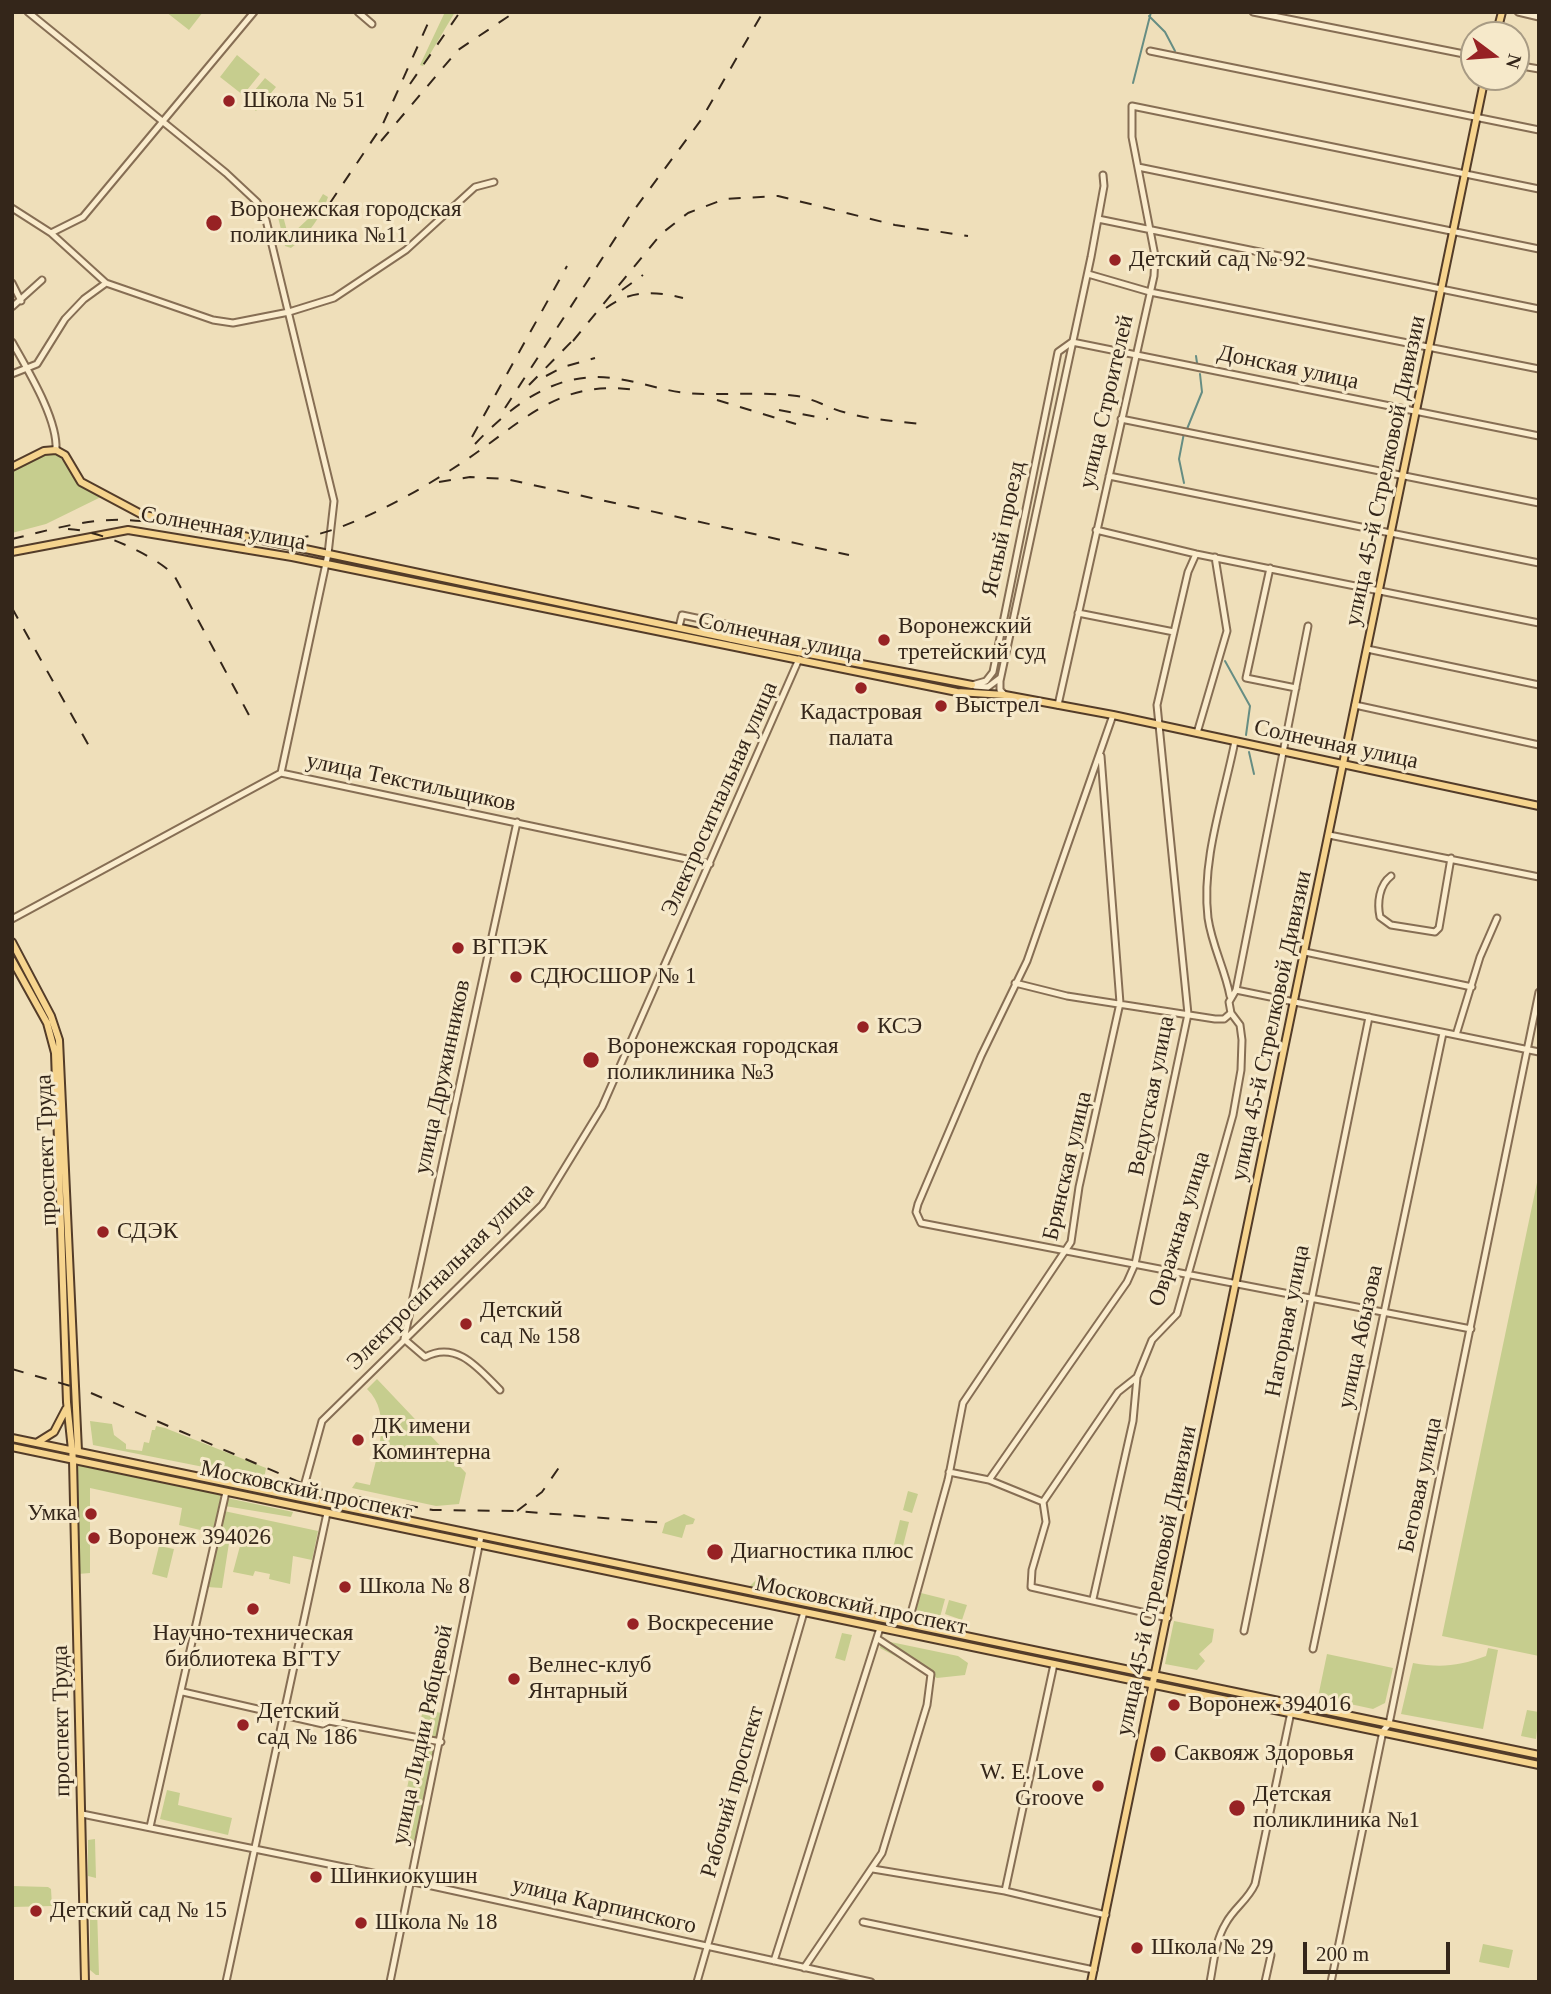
<!DOCTYPE html>
<html>
<head>
<meta charset="utf-8">
<style>
  body { margin:0 }
  #map { position:relative; width:1551px; height:1994px; overflow:hidden; background:#efdfba; font-family:Georgia,serif }
  canvas { display:block }
  .frame { position:absolute; inset:0; border:14px solid #34261a; pointer-events:none }
  .north { position:absolute; left:1460px; top:21px; width:70px; height:70px; box-sizing:border-box; background:#f6e9ca; border:2px solid #a89b84; border-radius:50%; rotate:106deg; font-size:19px; font-weight:700; line-height:28px; text-align:center; color:#34261a }
  .north::after { content:''; display:block; margin:auto; width:24px; height:32px; background:#972224; clip-path:polygon(50% 0,100% 100%,50% 72%,0 100%) }
  .scale { position:absolute; left:1303px; top:1942px; width:147px; height:32px; box-sizing:border-box; border:4px solid #34261a; border-top:0; padding-left:9px; font-size:21px; line-height:24px; white-space:nowrap; color:#34261a; -webkit-text-stroke:5px #f6e9ca; paint-order:stroke }
</style>
</head>
<body>
<div id="map">
<canvas width="1551" height="1994"></canvas>
<div class="frame"></div>
<div class="north">N</div>
<div class="scale">200 m</div>
</div>
<script>
const context = document.querySelector('canvas').getContext('2d');
context.lineJoin = 'round';
function fill(path, color) { context.fillStyle = color; context.fill(path, 'evenodd'); }
function stroke(path, color, width, dash) { context.strokeStyle = color; context.lineWidth = width; context.lineCap = dash ? 'butt' : 'round'; context.setLineDash(dash || []); context.stroke(path); }
function write(font, color, halo, rows, align = 'center') {
  context.font = font + ' Georgia,serif'; context.lineWidth = 6; context.setLineDash([]); context.textBaseline = 'middle'; context.strokeStyle = halo; context.fillStyle = color; for (const [text, x, y, turn = 0] of rows) {
    context.save(); context.translate(x, y); context.rotate((+turn || 0) * Math.PI / 180); context.textAlign = isNaN(turn) ? turn : align; if (halo) context.strokeText(text, 0, 0); context.fillText(text, 0, 0); context.restore();
  }
}
fill(new Path2D(`
  M166,12H203L189,30Z
  M445,12H455L423,66L420,65Z
  M237,55L260,74L243,95L220,77Z
  M265,78L276,87L256,111L245,102Z
  M323,194L328,197C322,215 307,237 291,248L285,246L278,217L283,216L287,231L293,233L308,219Z
  M56,452L81,485L103,496L46,524L12,533V470L43,454Z
  M1539,1173V1656L1442,1636Z
  M377,1379L466,1473L459,1504L436,1506L352,1488L356,1482L370,1485C377,1454 393,1414 367,1389Z
  M90,1421L112,1424L114,1435L126,1444V1449L142,1451L144,1442L149,1443L152,1430H155L156,1426L165,1428L266,1468L264,1479L93,1445Z
  M78,1465L221,1495L213,1533L179,1525L182,1508L90,1488V1573L78,1574Z
  M908,1491L918,1494L912,1513L903,1510Z
  M227,1498L293,1512L291,1517L225,1506Z
  M224,1511L318,1531L312,1560L293,1556L290,1584L269,1579L270,1574L255,1571L253,1576L233,1572L240,1546L229,1543L222,1588L207,1587Z
  M684,1514L695,1519L693,1524L686,1525L682,1538L662,1533L665,1523Z
  M900,1520L909,1522L902,1550L893,1548Z
  M159,1546L174,1549L167,1578L152,1574Z
  M760,1576L772,1580L773,1592L749,1587Z
  M921,1593L945,1599L940,1617L916,1610Z
  M949,1600L967,1605L962,1620L945,1614Z
  M1174,1621L1214,1629L1212,1642L1199,1654L1205,1661L1197,1670L1165,1664Z
  M842,1633L852,1635L845,1661L835,1658Z
  M881,1640L958,1656L968,1663L965,1675L937,1678L880,1648Z
  M1488,1648L1498,1650L1483,1729L1401,1714L1413,1663C1441,1668 1459,1666 1486,1656Z
  M1327,1654L1393,1668L1385,1703L1373,1709L1318,1697Z
  M423,1709L441,1713L416,1841L397,1838Z
  M1527,1710L1539,1712L1536,1739L1521,1736Z
  M167,1790L180,1793L178,1805L232,1818L228,1835L160,1819Z
  M95,1839V1840L96,1878L88,1876V1840Z
  M12,1886L48,1887L51,1889L52,1906L12,1907Z
  M97,1908L99,1975H96L90,1970V1912Z
  M1483,1944L1513,1950L1509,1968L1479,1962Z`), '#c6cd8e');
stroke(new Path2D(`
  M1149,16L1165,32L1175,51
  M1133,83L1151,12
  M1196,356L1197,363
  M1187,429L1202,392L1200,374
  M1184,433L1179,459L1184,483
  M1225,661L1250,706L1246,735
  M1249,752L1254,774`), '#668d83', 2);
const minor = new Path2D(`
  M28,12L226,173L257,202L266,220L334,501L328,554L281,773
  M358,12L372,24
  M1253,12L1474,56
  M1518,12L1539,17
  M1150,51L1539,130
  M1516,65L1539,69
  M1138,167L1539,249
  M12,208L51,233L106,283L213,320L233,323L289,312L334,298L406,250L475,187L494,182
  M1098,219L1539,309
  M51,233L83,217L254,12
  M1088,274L1150,292L1539,369
  M12,283L21,301
  M12,307L42,280
  M12,342C27,369 58,419 56,450
  M1072,342L1539,436
  M12,374L37,364L65,319L84,299L106,283
  M1121,419L1539,503
  M1109,476L1539,563
  M1096,530L1196,554L1539,623
  M1270,568L1246,678L1296,688
  M1078,613L1174,632
  M679,627L682,615L734,626L731,639
  M1367,649L1539,685
  M972,685L986,681L993,672L1058,352L1072,342
  M975,686L988,687L1000,678
  M1005,695L1000,690V681L1091,257L1104,186L1103,175
  M1058,705L1154,276L1155,256L1132,137V106L1539,189
  M1355,705L1539,745
  M1113,715L1027,961L981,1056L918,1204L916,1212L921,1223L1471,1329
  M1197,733L1227,631L1215,557
  M1329,835L1539,877
  M1391,876C1379,885 1377,903 1380,917L1391,925L1435,932L1439,928L1451,858
  M12,919L281,773L710,864
  M1305,952L1472,987
  M1015,983L1067,996L1215,1019H1224L1231,1013L1229,1002L1236,990L1539,1052
  M1236,990L1308,626
  M1230,996C1225,969 1212,946 1208,918C1201,860 1224,797 1235,741
  M1456,1035L1480,957L1497,918
  M404,1339L517,822
  M404,1339L425,1357C457,1340 479,1369 500,1390
  M949,1472L989,1480L1043,1502L1046,1522L1032,1570L1031,1587L1168,1618
  M989,1480L1127,1282L1135,1264L1188,1014L1157,705L1188,572L1196,554
  M301,1497L322,1421L542,1205L602,1107L799,659
  M1043,1502L1118,1392L1137,1377L1152,1340L1177,1314L1233,1115L1241,1070L1242,1040L1240,1025L1231,1013
  M1093,1599L1133,1421L1137,1377
  M908,1624L948,1480L963,1403L1071,1242L1079,1187L1120,1003L1101,756
  M1244,1631L1369,1017
  M1313,1649L1443,1033
  M183,1692L323,1724L329,1721L441,1742
  M82,1814L368,1872L871,1982
  M150,1827L226,1492
  M873,1869L1005,1891L1106,1915
  M1005,1891L1054,1664
  M863,1922L1094,1970
  M774,1961L880,1628
  M804,1968L882,1853L927,1705L931,1674L878,1639
  M226,1982L327,1513
  M390,1982L481,1536
  M697,1982L804,1612
  M1210,1982C1214,1962 1215,1941 1226,1923C1234,1908 1248,1900 1255,1884L1291,1712
  M1265,1982L1271,1955
  M1331,1982L1383,1731L1389,1724L1539,992`);
const major = new Path2D(`
  M1496,35L1502,12
  M12,467L44,451L56,450L65,455L81,482L141,514L158,518L756,644L972,685
  M12,552L128,530L292,557L957,692L1005,695L1113,715L1539,806
  M12,942L51,1016L59,1040L78,1451
  M12,960L47,1023L55,1053L67,1402L73,1460L85,1982
  M12,1438L1539,1755
  M38,1442L54,1432L66,1409
  M12,1447L1539,1765
  M1091,1982L1485,77`);
stroke(minor, '#866e54', 9);
stroke(major, '#533c29', 10);
stroke(minor, '#faeccd', 5);
stroke(major, '#f6d48e', 6);
stroke(new Path2D(`
  M410,84L460,12
  M381,141L458,50L515,12
  M330,203L382,126L433,12
  M622,290L643,275
  M606,308C630,290 655,291 683,298
  M573,341L661,234L688,213L725,199L778,196L895,225L968,236
  M546,376L563,367L595,358
  M529,385L578,335
  M717,400L796,424
  M505,408L631,214L701,120L763,12
  M779,410L828,419
  M472,437L567,266
  M475,444C512,405 555,371 612,378C637,381 661,390 685,393C722,396 760,391 797,396C815,399 830,409 847,413C871,420 896,421 921,424
  M439,482L470,477L506,479L849,555
  M68,529C98,530 153,554 174,575L250,717
  M12,539C50,530 88,518 127,520C197,523 263,554 332,530C376,515 422,489 460,464C520,425 557,378 635,390
  M12,608L89,746
  M12,1369L74,1387
  M91,1393L304,1484L330,1492L433,1510L517,1511L665,1523
  M517,1511L542,1492L560,1466`), '#34261a', 2, [12, 12]);
for (const [x, y, r, color] of [
  [229,101,7,"#972224"],
  [214,223,9,"#972224"],
  [1115,260,7,"#972224"],
  [884,640,7,"#972224"],
  [861,688,7,"#972224"],
  [941,706,7,"#972224"],
  [458,948,7,"#972224"],
  [516,977,7,"#972224"],
  [863,1027,7,"#972224"],
  [591,1060,9,"#972224"],
  [103,1232,7,"#972224"],
  [466,1324,7,"#972224"],
  [358,1440,7,"#972224"],
  [91,1514,7,"#972224"],
  [94,1538,7,"#972224"],
  [715,1552,9,"#972224"],
  [345,1587,7,"#972224"],
  [253,1609,7,"#972224"],
  [633,1624,7,"#972224"],
  [514,1679,7,"#972224"],
  [1174,1705,7,"#972224"],
  [243,1725,7,"#972224"],
  [1158,1754,9,"#972224"],
  [1098,1786,7,"#972224"],
  [1237,1808,9,"#972224"],
  [316,1877,7,"#972224"],
  [36,1911,7,"#972224"],
  [361,1923,7,"#972224"],
  [1137,1948,7,"#972224"]
]) { const dot = new Path2D(); dot.arc(x, y, r, 0, 2 * Math.PI); context.fillStyle = color; context.fill(dot); stroke(dot, '#f6e9ca', 2.5); }
write('23px', '#34261a', '#f6e9ca', [
  ["Школа № 51",243,101],
  ["Воронежская городская",230,210],
  ["поликлиника №11",230,236],
  ["Детский сад № 92",1129,260],
  ["Воронежский",898,627],
  ["третейский суд",898,653],
  ["Выстрел",955,706],
  ["Кадастровая",861,713,"center"],
  ["палата",861,739,"center"],
  ["ВГПЭК",472,948],
  ["СДЮСШОР № 1",530,977],
  ["КСЭ",877,1027],
  ["Воронежская городская",607,1047],
  ["поликлиника №3",607,1073],
  ["СДЭК",117,1232],
  ["Детский",480,1311],
  ["сад № 158",480,1337],
  ["ДК имени",372,1427],
  ["Коминтерна",372,1453],
  ["Умка",77,1514,"right"],
  ["Воронеж 394026",108,1538],
  ["Диагностика плюс",731,1552],
  ["Школа № 8",359,1587],
  ["Воскресение",647,1624],
  ["Научно-техническая",253,1634,"center"],
  ["библиотека ВГТУ",253,1660,"center"],
  ["Велнес-клуб",528,1666],
  ["Янтарный",528,1692],
  ["Воронеж 394016",1188,1705],
  ["Детский",257,1712],
  ["сад № 186",257,1738],
  ["Саквояж Здоровья",1174,1754],
  ["W. E. Love",1084,1773,"right"],
  ["Groove",1084,1799,"right"],
  ["Детская",1253,1795],
  ["поликлиника №1",1253,1821],
  ["Шинкиокушин",330,1877],
  ["Детский сад № 15",50,1911],
  ["Школа № 18",375,1923],
  ["Школа № 29",1151,1948]
], 'left');
write('23px', '#34261a', '#f6e9ca', [
  ["Донская улица",1288,368,12],
  ["улица Строителей",1107,402,-77],
  ["улица 45-й Стрелковой Дивизии",1386,471,-78],
  ["Солнечная улица",223,529,10],
  ["Ясный проезд",1004,529,-78],
  ["Солнечная улица",780,638,12],
  ["Солнечная улица",1336,745,12],
  ["улица Текстильщиков",411,783,12],
  ["Электросигнальная улица",720,799,-66],
  ["улица 45-й Стрелковой Дивизии",1272,1026,-78],
  ["улица Дружинников",443,1077,-78],
  ["Ведугская улица",1152,1096,-79],
  ["проспект Труда",47,1150,-92],
  ["Брянская улица",1068,1166,-77],
  ["Овражная улица",1180,1229,-73],
  ["Электросигнальная улица",441,1277,-45],
  ["Нагорная улица",1288,1321,-79],
  ["улица Абызова",1361,1337,-78],
  ["Беговая улица",1421,1485,-78],
  ["Московский проспект",306,1491,12],
  ["улица 45-й Стрелковой Дивизии",1157,1581,-78],
  ["Московский проспект",861,1606,12],
  ["проспект Труда",62,1721,-91],
  ["улица Лидии Рябцевой",423,1735,-78],
  ["Рабочий проспект",733,1792,-74],
  ["улица Карпинского",604,1906,13]
]);
</script>
</body>
</html>
